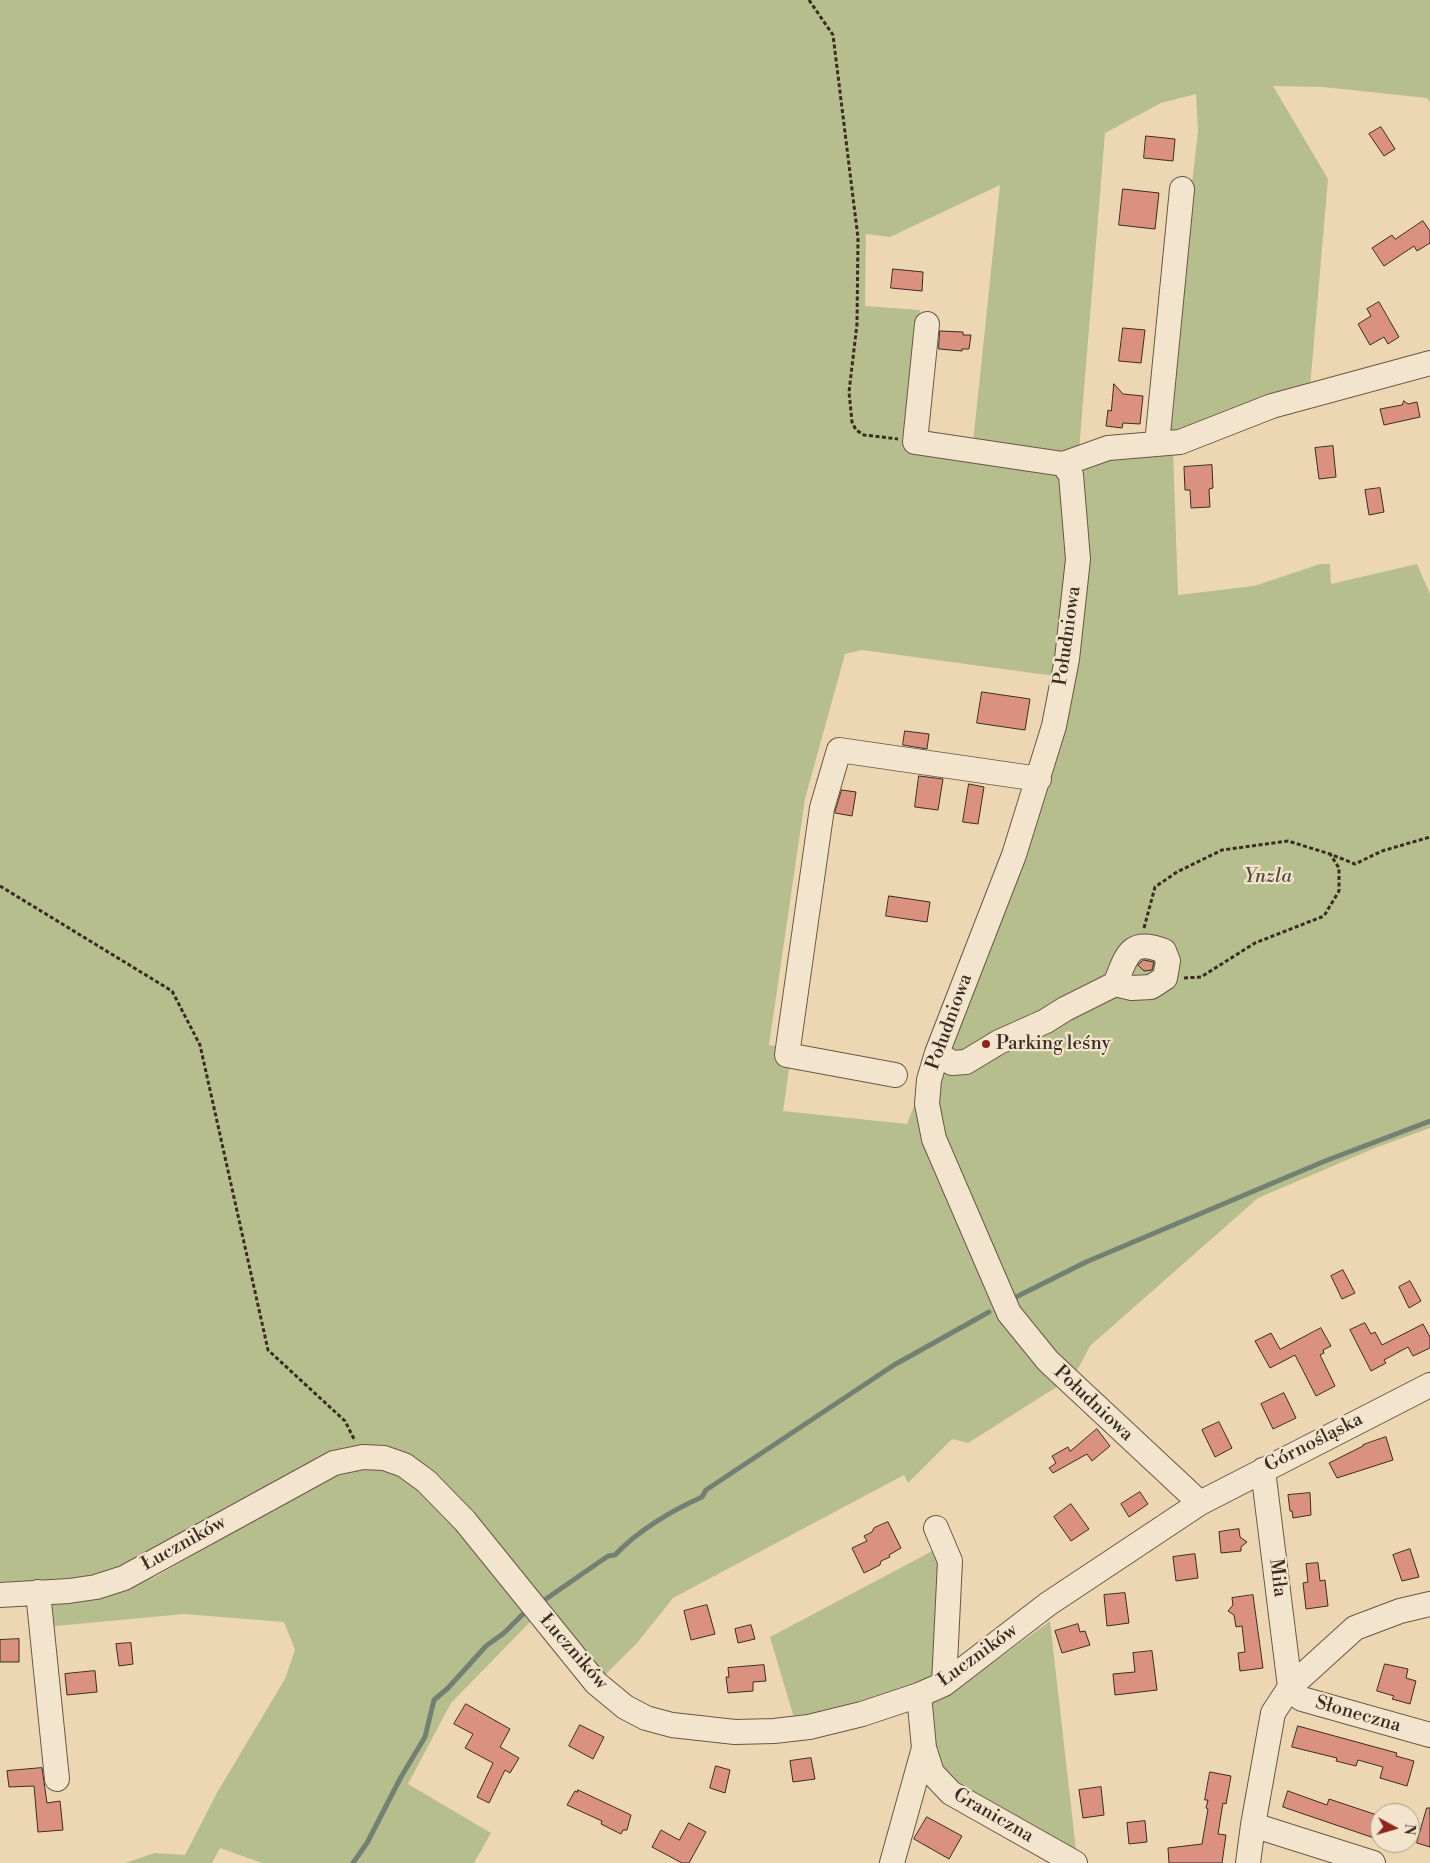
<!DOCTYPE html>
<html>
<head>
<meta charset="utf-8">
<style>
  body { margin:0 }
  #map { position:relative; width:1430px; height:1863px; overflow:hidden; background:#edd7b2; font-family:"Libre Bodoni",serif }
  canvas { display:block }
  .north { position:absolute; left:1370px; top:1803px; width:50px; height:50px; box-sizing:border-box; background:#f3e5cd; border:1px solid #a99b89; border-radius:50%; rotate:96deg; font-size:14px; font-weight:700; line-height:20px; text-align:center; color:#3b2c22 }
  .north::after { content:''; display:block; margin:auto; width:18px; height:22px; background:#8f2418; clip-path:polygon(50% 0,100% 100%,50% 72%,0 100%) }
</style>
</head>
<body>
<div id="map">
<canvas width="1430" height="1863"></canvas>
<div class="north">N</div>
</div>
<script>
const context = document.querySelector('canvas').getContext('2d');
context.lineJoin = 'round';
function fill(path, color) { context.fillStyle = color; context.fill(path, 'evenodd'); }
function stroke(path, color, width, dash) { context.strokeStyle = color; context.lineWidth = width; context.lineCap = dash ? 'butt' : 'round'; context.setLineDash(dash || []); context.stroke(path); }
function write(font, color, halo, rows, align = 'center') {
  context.font = font + ' "Libre Bodoni",serif'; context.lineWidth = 4.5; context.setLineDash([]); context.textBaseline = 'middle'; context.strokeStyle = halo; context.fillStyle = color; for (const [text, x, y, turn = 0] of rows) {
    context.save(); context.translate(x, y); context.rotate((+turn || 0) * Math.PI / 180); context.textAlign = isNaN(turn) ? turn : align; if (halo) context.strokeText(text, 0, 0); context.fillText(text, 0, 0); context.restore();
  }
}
fill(new Path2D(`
  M0,0H1430V102L1427,98L1323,87L1273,86L1328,179L1310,388L1162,437L1198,132L1196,94L1161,103L1105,133L1079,451L1173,450L1178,595L1254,586L1320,564H1330L1331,584L1417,564L1430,594V1128L1375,1148L1258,1198L1090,1346L1074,1376L968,1443L952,1439L908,1483L904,1475L673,1598L637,1643L603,1677L378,1449L130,1567L89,1579L0,1585ZM1000,185L973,443L911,435L920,310L865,306L866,234L890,237ZM862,650L1070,678L949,1052L939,1089L938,1120L920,1090L907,1124L783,1111L792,1049L769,1045L805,799L845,654Z
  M361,1465H384L426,1493L515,1598L530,1622L451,1703L408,1784L491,1833L474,1863H262L220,1848L212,1863H125L155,1853L185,1855L218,1791L285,1679L295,1650L284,1622L184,1614L45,1627L44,1603L106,1597L157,1576L333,1475Z
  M938,1548L943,1562L936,1677L879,1702L794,1718L770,1637Z
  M1050,1621L1076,1850L961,1789L940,1770L927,1702L950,1694Z`), '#b7be8d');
stroke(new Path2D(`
  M1014,1298L1086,1262L1325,1161L1430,1121
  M543,1601L608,1556L615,1555C637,1531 673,1510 702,1497L706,1490L894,1365L989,1312
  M353,1863L367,1843L401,1777L425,1737L434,1700L448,1688L486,1646L504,1633L523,1614`), '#738175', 5);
const building = new Path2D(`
  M1381,127L1395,149L1384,156L1369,134Z
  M1146,136L1175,139L1173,161L1144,158Z
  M1123,189L1159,193L1155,229L1119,225Z
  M1423,221L1430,231V243L1417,251L1414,246L1384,266L1372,248L1392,235L1395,239Z
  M893,269L923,272L922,291L891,288Z
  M1379,302L1399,337L1388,344L1384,337L1370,345L1358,324L1371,316L1367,309Z
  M1123,328L1145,330L1141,363L1119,361Z
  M940,331L963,332V335H971L969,349H962V351L939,349Z
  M1114,384L1123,394L1143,396L1140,424L1123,423L1122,428L1106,426L1108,410L1111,411Z
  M1404,401L1408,404L1417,402L1420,417L1384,425L1380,409L1402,405Z
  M1333,446L1336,477L1319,479L1315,448Z
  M1212,465L1213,488L1209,489L1210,507L1191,508L1190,490H1185L1184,467Z
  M1380,488L1384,512L1369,515L1365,490Z
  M982,692L1030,699L1025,730L977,723Z
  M905,731L929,734L927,749L903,745Z
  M919,776L943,779L938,810L915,807Z
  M969,784L984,787L978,824L963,822Z
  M842,790L856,792L852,816L835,813Z
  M889,896L930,902L927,922L886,916Z
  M1144,960L1154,962L1152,970L1144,971L1138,965Z
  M1343,1270L1355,1293L1342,1299L1331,1276Z
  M1410,1281L1421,1301L1409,1308L1399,1287Z
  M1365,1323L1371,1334L1375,1332L1382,1345L1423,1324L1430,1337V1348L1413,1356L1408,1347L1384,1360L1386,1363L1371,1371L1350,1330Z
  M1321,1328L1331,1346L1323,1350L1324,1353L1320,1355L1335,1386L1316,1396L1295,1355L1270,1368L1255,1341L1271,1333L1280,1349Z
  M1284,1393L1296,1418L1273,1429L1261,1404Z
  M1219,1422L1232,1448L1215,1457L1202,1430Z
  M1097,1429L1110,1446L1092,1461L1087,1454L1053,1473L1049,1468L1056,1463L1052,1456L1068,1447L1070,1451Z
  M1386,1437L1393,1460L1337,1478L1329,1463L1363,1446V1445Z
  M1140,1492L1148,1504L1129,1517L1121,1504Z
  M1310,1493L1311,1515L1293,1518L1292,1511H1290L1288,1495Z
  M1071,1504L1089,1529L1071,1541L1054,1517Z
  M888,1522L901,1548L889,1555L890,1557L881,1561L880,1565L864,1573L852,1548L867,1541L864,1536L872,1532L874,1528Z
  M1239,1529L1240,1537L1247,1542L1241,1547V1551L1221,1553L1219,1532Z
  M1410,1549L1419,1577L1402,1581L1393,1555Z
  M1195,1554L1198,1578L1176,1581L1173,1557Z
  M1318,1563L1320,1581L1325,1580L1328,1606L1306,1609L1303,1583L1308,1582L1306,1564Z
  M1125,1593L1129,1623L1107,1626L1104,1595Z
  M1253,1595L1263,1668L1240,1671L1238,1653L1245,1652L1242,1626L1236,1627L1234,1615L1228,1611L1233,1605L1232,1598Z
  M707,1605L715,1634L691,1640L684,1611Z
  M1078,1624L1080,1632L1085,1631L1090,1645L1062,1653L1055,1631Z
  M751,1625L755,1639L738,1643L735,1629Z
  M19,1639V1662H0V1640Z
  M131,1643L133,1664L119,1666L116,1644Z
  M1152,1651L1157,1690L1115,1695L1113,1674L1135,1672L1133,1653Z
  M1385,1664L1408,1669L1406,1678L1416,1681L1410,1704L1392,1699L1394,1696L1377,1691Z
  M764,1665L766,1681L753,1682V1691L728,1693L726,1677H729L728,1668Z
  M95,1671L97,1692L67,1695L65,1674Z
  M466,1704L510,1729L500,1747L519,1758L510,1773L505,1770L489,1803L477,1797L493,1763L465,1748L473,1734L454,1724Z
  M580,1725L604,1737L593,1759L569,1746Z
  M1298,1726L1397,1753L1396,1756L1414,1761L1407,1786L1380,1778L1383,1767L1358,1760L1356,1766L1336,1761L1337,1758L1292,1747Z
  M811,1758L815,1779L793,1782L790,1761Z
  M716,1766L730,1770L725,1793L710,1788Z
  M42,1768L47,1803L60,1801L63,1830L38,1832L34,1786L9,1787L7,1771Z
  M1210,1772L1231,1776L1226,1804L1223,1803L1218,1834L1226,1835L1222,1863H1169L1168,1848L1202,1844L1208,1809L1206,1808L1208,1800H1205Z
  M1101,1787L1104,1815L1083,1818L1079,1790Z
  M578,1790L631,1815L627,1830H623L621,1834L601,1824L602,1821L567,1805L575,1791L577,1792Z
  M1288,1791L1327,1805L1329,1799L1380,1816V1840L1283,1807Z
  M1427,1808H1430V1847L1417,1843Z
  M927,1817L962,1836L949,1859L914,1839Z
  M1145,1821L1147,1842L1129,1844L1127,1823Z
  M689,1823L706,1832L689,1863H682L652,1847L661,1830L679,1840Z`);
fill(building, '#db9180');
stroke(building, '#3b2c22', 1);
const minor = new Path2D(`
  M927,324L915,442L1063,464L1071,475L1078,559L1067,659L1054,726L1014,855L937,1053L929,1080L927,1104L934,1139L1009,1313L1048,1361L1200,1503
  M1157,444L1182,189
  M1063,464L1108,448L1180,442L1272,406L1430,363
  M937,1053L952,1063L966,1062L999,1042L1046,1021L1065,1009L1115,984L1132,988L1151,987L1165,978L1168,961L1164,951C1129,937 1127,956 1115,984
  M895,1075L787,1055L822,808L839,750L1039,779
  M1263,1470L1290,1687L1295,1694L1302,1699L1430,1735
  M936,1528L950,1561L944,1684
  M38,1592L57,1779
  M0,1595L69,1591L96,1587L124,1578L334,1463L363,1457L384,1458L404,1465L426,1481L465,1521L596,1683L625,1707L646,1718L672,1725L735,1732L774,1731L809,1727L862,1714L919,1695L944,1684L1048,1604L1200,1503L1430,1385
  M919,1695L924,1748L932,1773L951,1793L1075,1863
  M1253,1825L1373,1863
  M892,1863L924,1748
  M1248,1863L1253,1825L1273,1713L1290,1687L1355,1628L1400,1611L1430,1604`);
stroke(minor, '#685746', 26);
stroke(new Path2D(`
  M809,0L833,35L858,238L857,324L849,392L852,422L856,430L864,435L898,439
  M0,886L172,991L200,1045L268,1350L345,1421L355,1441
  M1144,928L1155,887L1177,872L1222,850L1288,841L1330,854L1355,864L1382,851L1430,837
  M1184,978L1201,977L1255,943L1324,916L1339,891V868L1330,854`), '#3b2c22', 3, [4, 2.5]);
stroke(minor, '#f3e5cd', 24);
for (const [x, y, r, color] of [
  [986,1044,5,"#8f2418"]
]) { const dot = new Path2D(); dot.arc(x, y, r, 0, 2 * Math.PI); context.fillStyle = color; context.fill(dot); stroke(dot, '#f3e5cd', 2); }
write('19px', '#3b2c22', '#f3e5cd', [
  ["Południowa",1068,636,-82],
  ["Południowa",950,1022,-70],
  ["Południowa",1093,1404,43],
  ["Górnośląska",1314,1443,-27],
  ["Łuczników",184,1544,-29],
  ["Miła",1277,1578,83],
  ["Łuczników",573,1652,49],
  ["Łuczników",978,1656,-36],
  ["Słoneczna",1358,1715,16],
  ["Graniczna",993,1816,30]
]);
write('italic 19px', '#544937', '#f3e5cd', [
  ["Ynzla",1268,877]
]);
write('19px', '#3b2c22', '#f3e5cd', [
  ["Parking leśny",996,1044]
], 'left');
</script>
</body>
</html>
